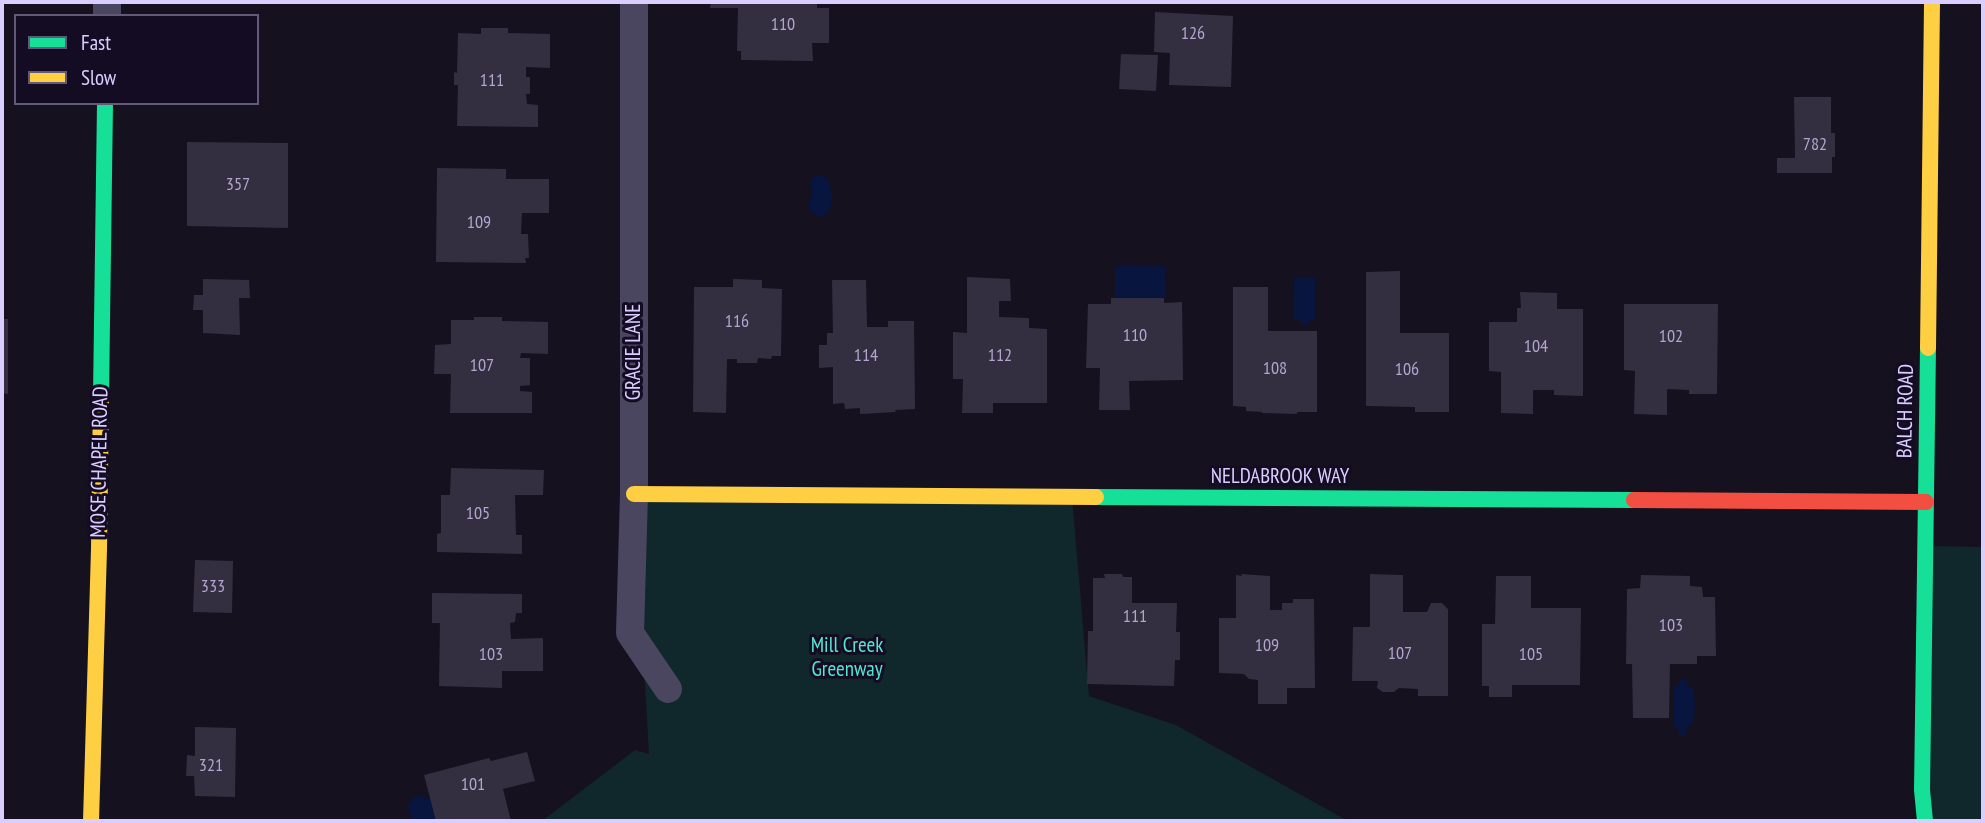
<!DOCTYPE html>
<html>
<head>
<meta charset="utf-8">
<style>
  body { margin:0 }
  #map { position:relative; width:1985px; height:823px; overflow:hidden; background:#15111e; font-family:"PT Sans Narrow",sans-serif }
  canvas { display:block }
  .frame { position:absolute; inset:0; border:4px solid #daceff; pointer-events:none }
  .legend { position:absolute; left:14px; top:14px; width:245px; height:91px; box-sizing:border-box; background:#130c23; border:2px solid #635a7b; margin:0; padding:9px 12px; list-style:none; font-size:21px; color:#daceff }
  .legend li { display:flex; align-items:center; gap:14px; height:35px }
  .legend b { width:35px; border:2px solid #635a7b }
</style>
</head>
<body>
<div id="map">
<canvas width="1985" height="823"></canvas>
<div class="frame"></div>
<ul class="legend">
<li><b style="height:9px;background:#16e098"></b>Fast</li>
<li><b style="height:9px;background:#ffcf43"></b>Slow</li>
</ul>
</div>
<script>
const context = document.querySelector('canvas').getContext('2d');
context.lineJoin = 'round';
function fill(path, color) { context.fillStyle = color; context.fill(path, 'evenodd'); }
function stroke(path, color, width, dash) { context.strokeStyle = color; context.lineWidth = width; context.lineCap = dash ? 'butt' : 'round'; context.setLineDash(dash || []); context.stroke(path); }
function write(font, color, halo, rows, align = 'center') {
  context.font = font + ' "PT Sans Narrow",sans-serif'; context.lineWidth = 6; context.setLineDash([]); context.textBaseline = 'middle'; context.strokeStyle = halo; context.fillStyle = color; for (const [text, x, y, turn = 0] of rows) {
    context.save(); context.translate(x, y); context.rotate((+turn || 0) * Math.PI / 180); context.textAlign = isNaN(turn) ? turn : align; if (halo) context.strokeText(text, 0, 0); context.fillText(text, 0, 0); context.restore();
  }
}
fill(new Path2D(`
  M634,494L1072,497L1089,696L1176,725L1348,821H542L635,750L649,754Z
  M1925,546L1983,547V821H1925Z`), '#10272b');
fill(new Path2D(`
  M819,175L827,178C833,191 836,207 823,217L813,214L808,205L812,194L810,182L813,177Z
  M1115,266H1165L1166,297H1115Z
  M1294,278H1315V320H1310L1309,325H1301V320H1293Z
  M1687,679V685L1694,689C1694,702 1699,722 1686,729L1687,736H1679L1678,729L1673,727V691L1675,686L1679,684V680Z
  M424,794L425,800L430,798L437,821H412L407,804L412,803L411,798Z`), '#08153e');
fill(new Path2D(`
  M711,2H817V8H829V43H812L813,61L741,60V51H737L738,8H710Z
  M1155,12L1233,16L1231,87L1169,85L1170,53L1154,52Z
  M481,28H508V33L550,34V68L526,67V77H530V94H526L527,104L538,105V127L457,126L458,85H454V72L457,73L458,33L481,34Z
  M1121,54L1158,55L1156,91L1119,89Z
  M1794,97H1831V133H1835V157H1832V173H1777V158H1795Z
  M187,142L288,143V228L187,226Z
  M437,168L506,169V179H549V213H522L521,234H528L529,258H525L526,263L436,262Z
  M1400,271V333H1449V412H1415V407L1366,406V272Z
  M967,277L1010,279L1011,301H999V317L1029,318V328L1047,329V403H993V413H962L963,379H953V332L967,333Z
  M203,279L249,280L250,298H239L240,335L203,333V310H193L194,295H203Z
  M733,279L762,280V288L782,289L781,356H772L771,359L758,358L757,363H737V359H727L726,413L693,412L694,287H733Z
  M832,280H866L867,327H888V321H914L915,409L895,410L896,412L860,414V408L845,409L844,403L833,404V367L819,368V345H827V333H833Z
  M1233,287H1268V331H1317V412H1297V414L1262,413V412L1246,411V407L1233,406Z
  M1520,292L1557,293V309H1583V396L1554,395V390H1533V414L1501,413V372L1489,371V322H1517V308H1521Z
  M1111,298H1164V303L1182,302L1183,380L1129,381L1130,410H1099L1100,368H1086L1088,304H1111Z
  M1624,304H1718L1717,394H1689V390L1667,389V415L1634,414L1635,371L1624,370Z
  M474,317H502V321L548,322V354L521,353L520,358H530V385L520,386V391L532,392V413H450L451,374H434L435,345L451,344V320H474Z
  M2,319H8V394L2,393Z
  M451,468L544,470L543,495H515L516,535H522V554L437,552V534L441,533V495H450Z
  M195,560L233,561L232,613L193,612Z
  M1104,574H1122L1123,577H1132V603H1177L1176,632H1180V660H1175L1174,686L1087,684L1088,631H1093V578H1105Z
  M1241,574L1270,576V610H1282V603H1293V599H1314L1315,688H1287V704H1258V680L1249,679L1244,674L1219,673V618H1236V575L1242,576Z
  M1370,574L1403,575V612H1427L1431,603H1442L1448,609V696H1418V689L1399,688L1394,692H1383L1377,688L1378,681H1352L1353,627H1370Z
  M1641,575L1690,576V586L1702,587L1703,597H1715L1716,656H1697V664H1670L1669,718H1633L1632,664H1626L1627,589L1640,588Z
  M1496,576H1531V608H1581L1580,685H1512V697H1489V686H1482V624H1495Z
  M432,593L522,594V613H516L515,622L510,623L511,639L543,638V671H502V688L439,686L440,623H432Z
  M195,727L236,728L235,797L195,796L194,776H186L187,755L195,756Z
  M527,752L535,781L503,789L511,821H436L424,775L489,758L491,761Z`), '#342f40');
stroke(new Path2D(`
  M634,2V494L630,633L668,689
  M107,16V2`), '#4a465f', 28);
stroke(new Path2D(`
  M101,396L105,103
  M1096,497L1634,500
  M1925,821L1922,790L1928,348`), '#16e098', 16);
stroke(new Path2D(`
  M1928,348L1932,2
  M634,494L1096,497
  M91,821L99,549L101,396`), '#ffcf43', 16);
stroke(new Path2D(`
  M1634,500L1926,502`), '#f24e42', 16);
write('18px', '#b0a6cf', null, [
  ["110",783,25],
  ["126",1193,34],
  ["111",492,81],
  ["782",1815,145],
  ["357",238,185],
  ["109",479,223],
  ["116",737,322],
  ["110",1135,336],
  ["102",1671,337],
  ["104",1536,347],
  ["114",866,356],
  ["112",1000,356],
  ["107",482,366],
  ["108",1275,369],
  ["106",1407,370],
  ["105",478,514],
  ["333",213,587],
  ["111",1135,617],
  ["103",1671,626],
  ["109",1267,646],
  ["107",1400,654],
  ["103",491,655],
  ["105",1531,655],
  ["321",211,766],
  ["101",473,785]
]);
write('21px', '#daceff', '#130c23', [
  ["GRACIE LANE",634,352,-90],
  ["BALCH ROAD",1906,411,-89],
  ["MOSE CHAPEL ROAD",100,462,-89],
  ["NELDABROOK WAY",1280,477]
]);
write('21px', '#54e5d3', '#130c23', [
  ["Mill Creek",847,646],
  ["Greenway",847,670]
]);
</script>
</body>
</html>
